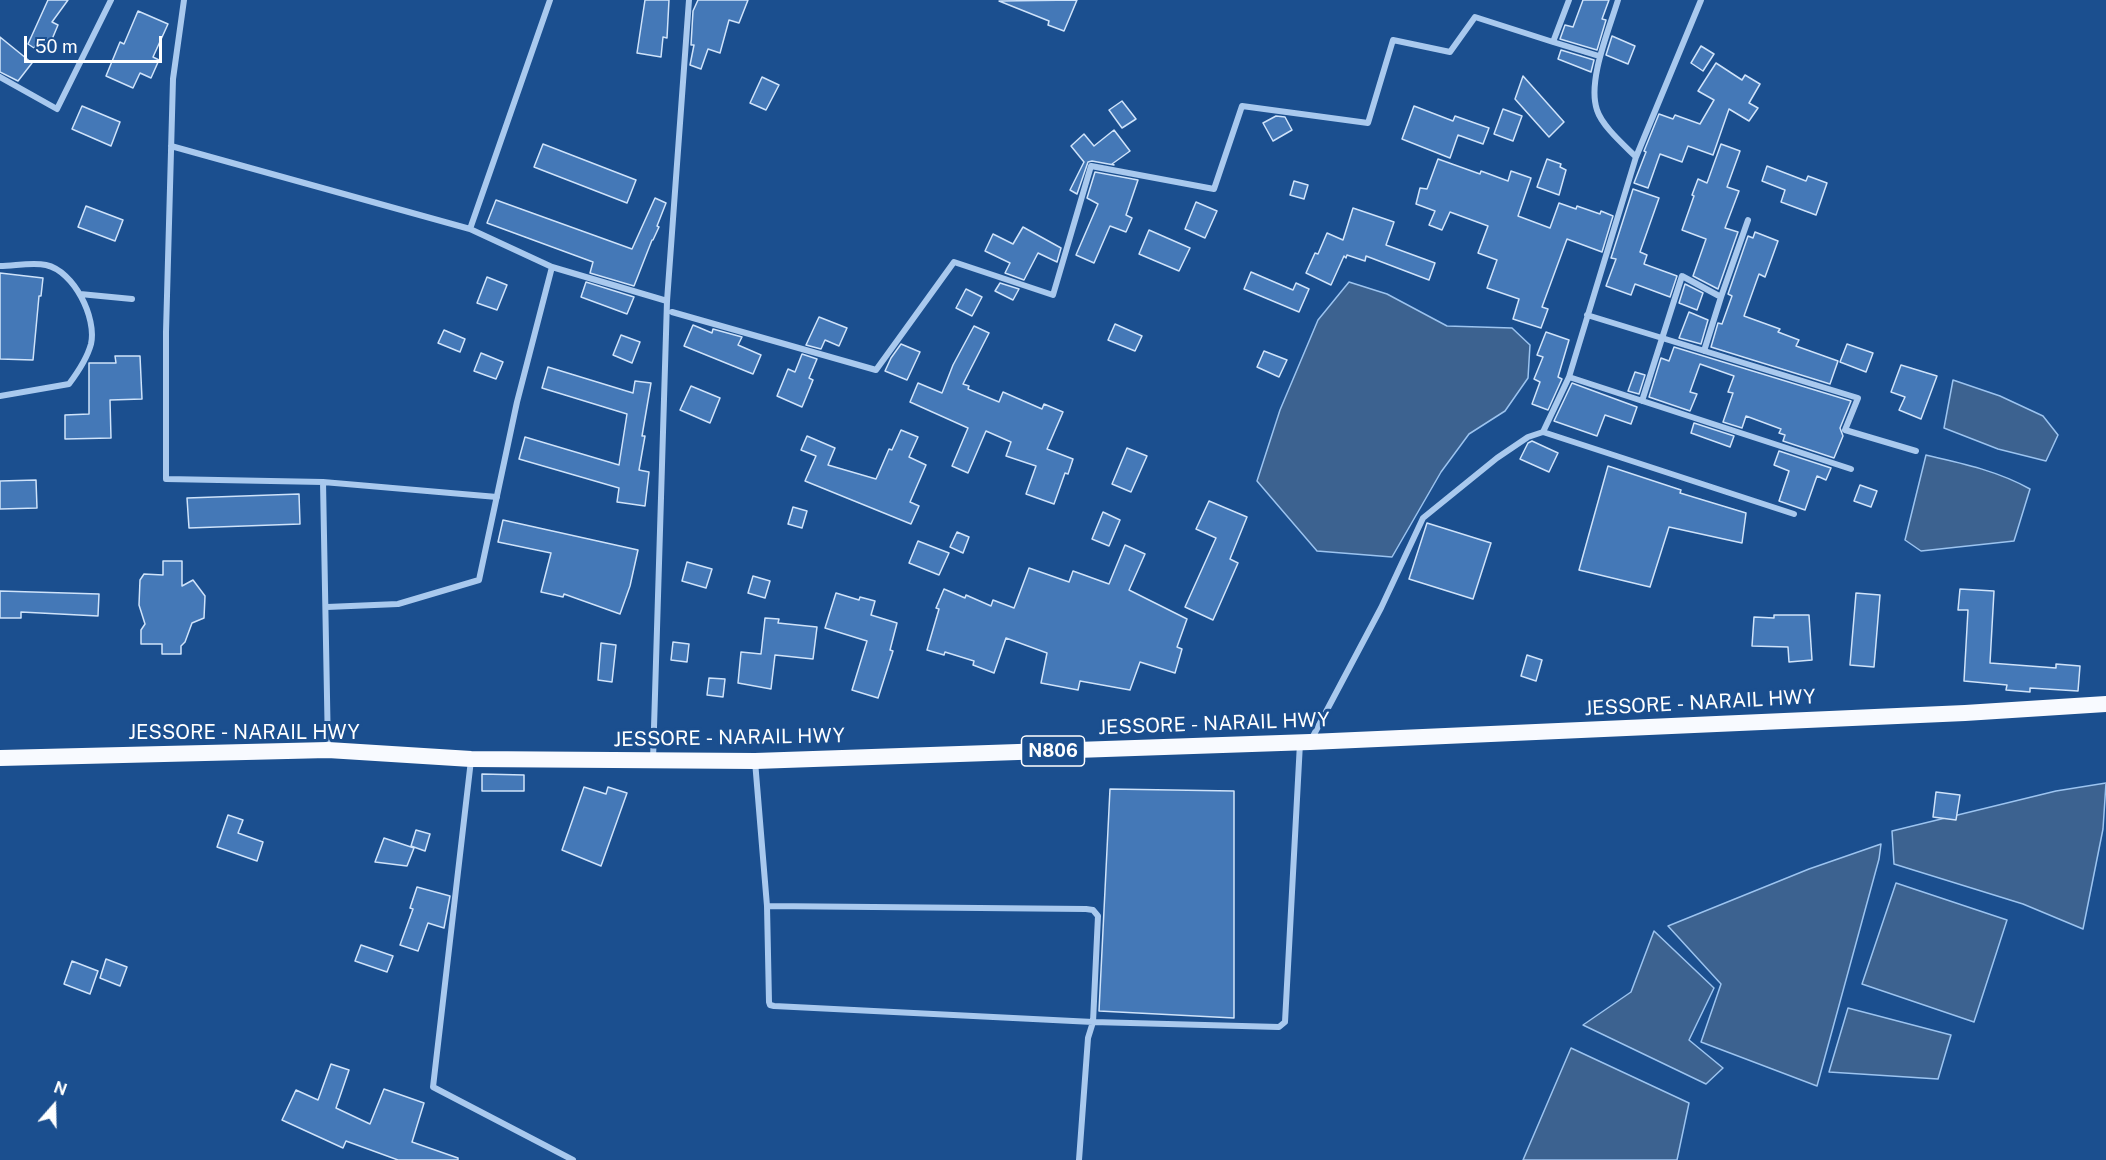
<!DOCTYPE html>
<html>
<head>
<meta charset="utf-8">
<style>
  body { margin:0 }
  #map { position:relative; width:2106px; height:1160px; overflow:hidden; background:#1b4f8f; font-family:"Public Sans",sans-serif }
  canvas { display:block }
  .north { position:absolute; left:24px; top:1076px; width:60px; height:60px; -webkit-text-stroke:4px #1b4f8f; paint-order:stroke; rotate:20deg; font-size:16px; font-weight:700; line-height:24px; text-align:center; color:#fff }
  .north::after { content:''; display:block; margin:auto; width:21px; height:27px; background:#fff; clip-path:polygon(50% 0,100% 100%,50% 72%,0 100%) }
  .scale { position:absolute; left:24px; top:36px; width:138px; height:27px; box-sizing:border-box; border:3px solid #fff; border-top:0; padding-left:8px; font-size:18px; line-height:21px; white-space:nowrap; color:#fff; -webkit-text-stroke:4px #1b4f8f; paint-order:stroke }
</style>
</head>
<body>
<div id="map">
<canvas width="2106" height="1160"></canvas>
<div class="north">N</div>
<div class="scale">50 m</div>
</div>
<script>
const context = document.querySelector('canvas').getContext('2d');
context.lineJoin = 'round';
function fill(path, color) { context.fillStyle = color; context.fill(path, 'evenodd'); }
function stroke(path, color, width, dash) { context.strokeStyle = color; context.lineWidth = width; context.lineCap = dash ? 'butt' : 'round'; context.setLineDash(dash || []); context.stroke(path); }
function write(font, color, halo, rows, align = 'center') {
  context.font = font + ' "Public Sans",sans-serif'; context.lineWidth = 6; context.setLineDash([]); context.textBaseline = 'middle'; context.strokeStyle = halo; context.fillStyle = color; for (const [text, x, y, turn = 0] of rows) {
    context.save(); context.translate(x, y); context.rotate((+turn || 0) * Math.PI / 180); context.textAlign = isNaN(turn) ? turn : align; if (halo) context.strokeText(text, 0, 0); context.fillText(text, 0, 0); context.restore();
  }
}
const water = new Path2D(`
  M1349,282L1387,294L1447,326L1512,328L1530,345L1528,378L1505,411L1469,434L1441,472L1392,557L1317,551L1257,481L1280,410L1318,320Z
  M1953,380L2000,396L2043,416L2058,435L2046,461L1998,449L1944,428Z
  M1926,455C1961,463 1998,471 2030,489L2014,541L1921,551L1905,540Z
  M2106,783L2103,829L2083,929L2023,904L1894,864L1892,831L2056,791Z
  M1881,844L1879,859L1817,1086L1701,1042L1721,984L1668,926L1809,869Z
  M1896,883L2007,920L1974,1022L1862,984Z
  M1654,931L1714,988L1689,1040L1723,1068L1706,1084L1583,1025L1631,992Z
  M1848,1008L1951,1035L1938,1079L1829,1072Z
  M1571,1048L1689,1103L1677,1160H1523Z`);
fill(water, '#3c6290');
stroke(water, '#9cc4f0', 1.5);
const building = new Path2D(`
  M48,0H68L52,22L58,25L50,44L40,39L34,48L28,44Z
  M645,0H669L667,38L663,37L661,57L637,53Z
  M698,0H748L739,23L729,20L720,53L708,49L701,69L690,65L694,45H691L693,11Z
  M1077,0L1064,31L1048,25L1049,21L999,1Z
  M1583,0H1609L1602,19L1606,20L1597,50L1560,39L1565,25L1573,27Z
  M138,11L168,24L153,57L159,60L151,78L140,73L133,88L106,76L120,42L124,44Z
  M1612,36L1635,46L1628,64L1606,55Z
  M0,37L32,63L18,81L0,72Z
  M1701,46L1714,54L1703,71L1691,63Z
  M1561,50L1594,60L1591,72L1558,59Z
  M1716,63L1742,80L1745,75L1760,84L1749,103L1758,108L1749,121L1729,109L1713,155L1688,146L1682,162L1660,154L1648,188L1634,183L1646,152L1644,151L1659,114L1673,119L1675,115L1700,124L1714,100L1698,91Z
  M1523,76L1564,122L1549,137L1515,99Z
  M762,77L779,85L766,110L750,103Z
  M1122,101L1136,119L1122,128L1109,110Z
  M82,106L120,122L111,146L72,129Z
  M1414,106L1453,121L1455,116L1489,128L1483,144L1458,135L1450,158L1402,139Z
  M1503,109L1522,116L1513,141L1494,134Z
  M1276,116L1285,117L1292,130L1273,141L1263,123Z
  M1114,130L1130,151L1112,164L1114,165L1092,161L1088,162L1077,194L1070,190L1084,162L1071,146L1084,134L1094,146Z
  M543,144L636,180L627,203L534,167Z
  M1721,144L1740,151L1727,187L1739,191L1725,228L1738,232L1718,289L1693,276L1706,239L1682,230L1694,196L1692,195L1698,179L1707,183Z
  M1438,159L1480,174L1481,171L1508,181L1511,171L1531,178L1518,216L1550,228L1559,203L1576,209L1577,206L1600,214L1601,211L1613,216L1602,252L1567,239L1542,307L1548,309L1541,328L1513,319L1519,299L1487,288L1497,260L1478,253L1488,226L1450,212L1442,230L1429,225L1435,211L1416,204L1420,188L1427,189Z
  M1547,159L1561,164L1560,167L1566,170L1559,195L1537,187Z
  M1767,166L1806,181L1808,176L1827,183L1816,215L1781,202L1785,190L1762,181Z
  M1095,172L1138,180L1126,215L1132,218L1126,232L1110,226L1094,263L1076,255L1098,204L1087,198Z
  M1294,181L1308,185L1304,199L1290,195Z
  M1633,189L1659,198L1640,252L1647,255L1644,264L1677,276L1670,297L1635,284L1631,295L1606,286L1616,259L1611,258L1612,255Z
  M655,198L666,203L657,226L659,227L653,240H652L634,286L590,273L593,262L487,223L496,200L632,249Z
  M1196,202L1217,211L1205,238L1185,229Z
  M86,206L123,220L115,241L78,227Z
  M1353,208L1394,222L1386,245L1435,263L1429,280L1366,256L1365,261L1347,255L1346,258L1344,256L1331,285L1306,273L1315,253L1318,254L1327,233L1343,240Z
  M1023,227L1061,248L1057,262L1038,253L1024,280L1005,273L1010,263L985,251L993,234L1013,244Z
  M1149,230L1190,248L1179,271L1139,254Z
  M1755,232L1778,241L1765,277L1759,274L1744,316L1780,329L1778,332L1799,340L1796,346L1838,361L1830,384L1711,347L1718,323L1722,324L1732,296L1728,294L1748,236L1753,238Z
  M1251,272L1293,290L1296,283L1309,289L1299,312L1244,289Z
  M0,273L43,278L41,296H39L33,360L0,359Z
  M487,277L507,285L497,310L477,303Z
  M586,282L634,297L627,314L581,297Z
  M1000,283L1019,289L1013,300L995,291Z
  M1685,284L1703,293L1697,310L1679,303Z
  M966,289L982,297L972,316L956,308Z
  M1689,312L1708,320L1701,344L1679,338Z
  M819,317L847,328L839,346L825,340L821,349L806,345Z
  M1115,324L1142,336L1135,351L1108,340Z
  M693,325L712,333L713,329L742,337L738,345L761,355L753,374L684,346Z
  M974,326L989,333L963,384L969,386L968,389L999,402L1003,392L1042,409L1044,404L1063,412L1047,449L1073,459L1068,474L1065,473L1054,504L1026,494L1036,466L1006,456L1011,442L986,431L968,473L952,466L968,428L910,402L918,383L942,393L953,365Z
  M444,330L465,339L460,352L438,343Z
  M1546,332L1569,340L1558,377L1562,379L1548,410L1532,404L1540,382L1534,379L1543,357L1537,355Z
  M621,335L640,342L632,363L613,355Z
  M901,344L920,352L907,380L885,371L891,358Z
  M1847,344L1873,353L1866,372L1840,362Z
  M1674,347L1851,401L1840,428L1843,436L1834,458L1783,441L1785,435L1779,433L1781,429L1746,416L1742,428L1723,422L1733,393L1728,392L1734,376L1700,364L1690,392L1697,394L1690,411L1649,397L1661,358L1669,361Z
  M1264,351L1287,360L1279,377L1257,367Z
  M481,353L503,362L496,379L474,371Z
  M802,354L817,359L809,378L813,380L802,407L777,396L788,369L795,372Z
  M115,356H140L142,399L110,400L111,438L65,439V415L89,414V363H116Z
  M1901,365L1937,376L1921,419L1899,410L1905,397L1891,392Z
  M548,367L633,393L635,381L651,383L642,436H645L639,470L649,472L645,506L617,502L619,488L519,459L525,437L619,465L627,414L542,388Z
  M1635,372L1645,375L1639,394L1628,391Z
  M1572,383L1637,407L1631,424L1605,415L1597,436L1554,421Z
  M691,386L720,398L710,423L680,410Z
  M1694,423L1734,436L1730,447L1691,433Z
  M901,430L918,437L909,457L926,465L910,502L919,506L911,524L805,481L816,456L801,450L807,436L835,448L828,465L876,479L889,449L892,450Z
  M1532,441L1558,453L1549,472L1520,459L1528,443Z
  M1127,448L1147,456L1131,492L1112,484Z
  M1779,451L1831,468L1826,480L1817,476L1805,510L1779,501L1789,471L1774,465Z
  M1608,466L1681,490L1680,493L1746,513L1742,543L1669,527L1650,587L1579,570Z
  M36,480L37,508L0,509V481Z
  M1860,485L1877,491L1871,507L1854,501Z
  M299,494L300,524L189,528L187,498Z
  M1209,501L1247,517L1230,559L1238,563L1213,620L1185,607L1216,538L1196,529Z
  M793,507L807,511L802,528L788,524Z
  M1103,512L1120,520L1109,546L1092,539Z
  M503,520L638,550L630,586L620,614L564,594L563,597L541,592L551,553L498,542Z
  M1427,523L1491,543L1473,599L1409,579Z
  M957,532L969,537L963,553L950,547Z
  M918,541L949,553L939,575L909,563Z
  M1125,545L1145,554L1129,590L1187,619L1177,647L1182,649L1175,673L1140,662L1130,690L1080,681L1078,690L1041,683L1047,653L1006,638L994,673L973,665L974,661L945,652L944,655L927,650L939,609L936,608L944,589L965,598L966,595L991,606L993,600L1014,608L1029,568L1069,582L1073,571L1109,584Z
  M163,561H182V586L193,580L205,596L204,618L192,623L185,642L181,646V654H162V644H141V630L145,624L139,605L140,580L144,574L163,575Z
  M687,562L712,569L706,588L682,581Z
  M753,576L770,581L765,598L748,593Z
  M1960,589L1994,591L1990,663L2056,668V664L2080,666L2078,691L2030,688V692L2006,690L2007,685L1964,681L1968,610H1958Z
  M0,591L99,594L98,616L21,612V618H0Z
  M836,593L859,600L860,597L875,601L871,615L897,623L890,650L893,651L878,698L852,690L867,641L825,628Z
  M1856,593L1880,595L1874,667L1850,665Z
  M1774,615H1809L1812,660L1789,662L1788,647L1752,646L1754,617L1774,618Z
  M765,618L779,619L778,623L817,627L813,659L775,655L771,689L738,683L741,652L761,654Z
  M673,642L689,644L687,662L671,660Z
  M601,643L616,645L612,682L598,680Z
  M1527,655L1542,660L1536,681L1521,676Z
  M709,678L725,679L723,697L707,695Z
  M482,774L524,775V791H482Z
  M584,787L606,794L608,787L627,793L601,866L562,850Z
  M1110,789L1234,791V1018L1099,1011Z
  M1936,792L1960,795L1956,820L1933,817Z
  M228,815L243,820L238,833L263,842L257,861L217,847Z
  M416,830L430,834L425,851L411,846Z
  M384,838L414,848L407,866L375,862Z
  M417,887L450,896L444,928L428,923L418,951L400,945L413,909L410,908Z
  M361,945L393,956L387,972L355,961Z
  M106,959L127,967L120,986L100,978Z
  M72,961L98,971L90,994L64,984Z
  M331,1064L349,1070L336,1108L370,1124L384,1089L424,1103L412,1142L458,1158V1160H398L346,1141L343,1148L282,1120L296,1090L318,1100Z`);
fill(building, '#4478b7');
stroke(building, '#cfe3fa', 1.5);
stroke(new Path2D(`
  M184,0L173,79L166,332V479L323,482L328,750
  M1569,0L1553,42L1599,56
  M0,77L57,109L111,0
  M171,146L470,229
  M1636,157L1701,0
  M0,266C14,266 32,262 46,265C74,271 97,318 91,344C87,359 78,372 69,384L0,396
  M552,267L667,301
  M80,294L132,299
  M672,312L876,370L954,262L1053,295L1091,166L1214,189L1242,106L1368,123L1393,40L1450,52L1475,17L1553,42
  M1587,315L1858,398L1845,430L1916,451
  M1704,351L1721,297
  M1569,377L1851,469
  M1642,401L1682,276L1721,297L1748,220
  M1543,432L1794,514
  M323,482L497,497
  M327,607L398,604L479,580L517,402L552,267L470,229L550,0
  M1311,740L1381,608L1423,518L1497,458L1528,437L1543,432L1569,377L1636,157C1624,145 1602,126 1597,110C1587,81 1609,30 1618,0
  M471,760L433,1087L573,1160
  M653,760L667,301L689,0
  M755,761L767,906L1086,909L1093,910L1098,916L1093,1022L1088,1038L1079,1160
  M767,906L769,1002L770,1005L774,1006L1093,1022L1279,1027L1285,1022L1300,743`), '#a9c9ee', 6);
stroke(new Path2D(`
  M0,758L328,750L471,759L755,761L1310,742L1965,713L2106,704`), '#f8faff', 16);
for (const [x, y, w] of [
  [1053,751,63]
]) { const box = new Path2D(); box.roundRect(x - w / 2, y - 15, w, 30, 4.5); context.fillStyle = '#1b4f8f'; context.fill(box); stroke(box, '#fff', 1.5); }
write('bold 18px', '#fff', null, [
  ["N806",1053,751]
]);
write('20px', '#fff', '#1b4f8f', [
  ["JESSORE - NARAIL HWY",1700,703,-3],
  ["JESSORE - NARAIL HWY",1214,724,-2],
  ["JESSORE - NARAIL HWY",244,733],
  ["JESSORE - NARAIL HWY",729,738,-1]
]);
</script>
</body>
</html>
